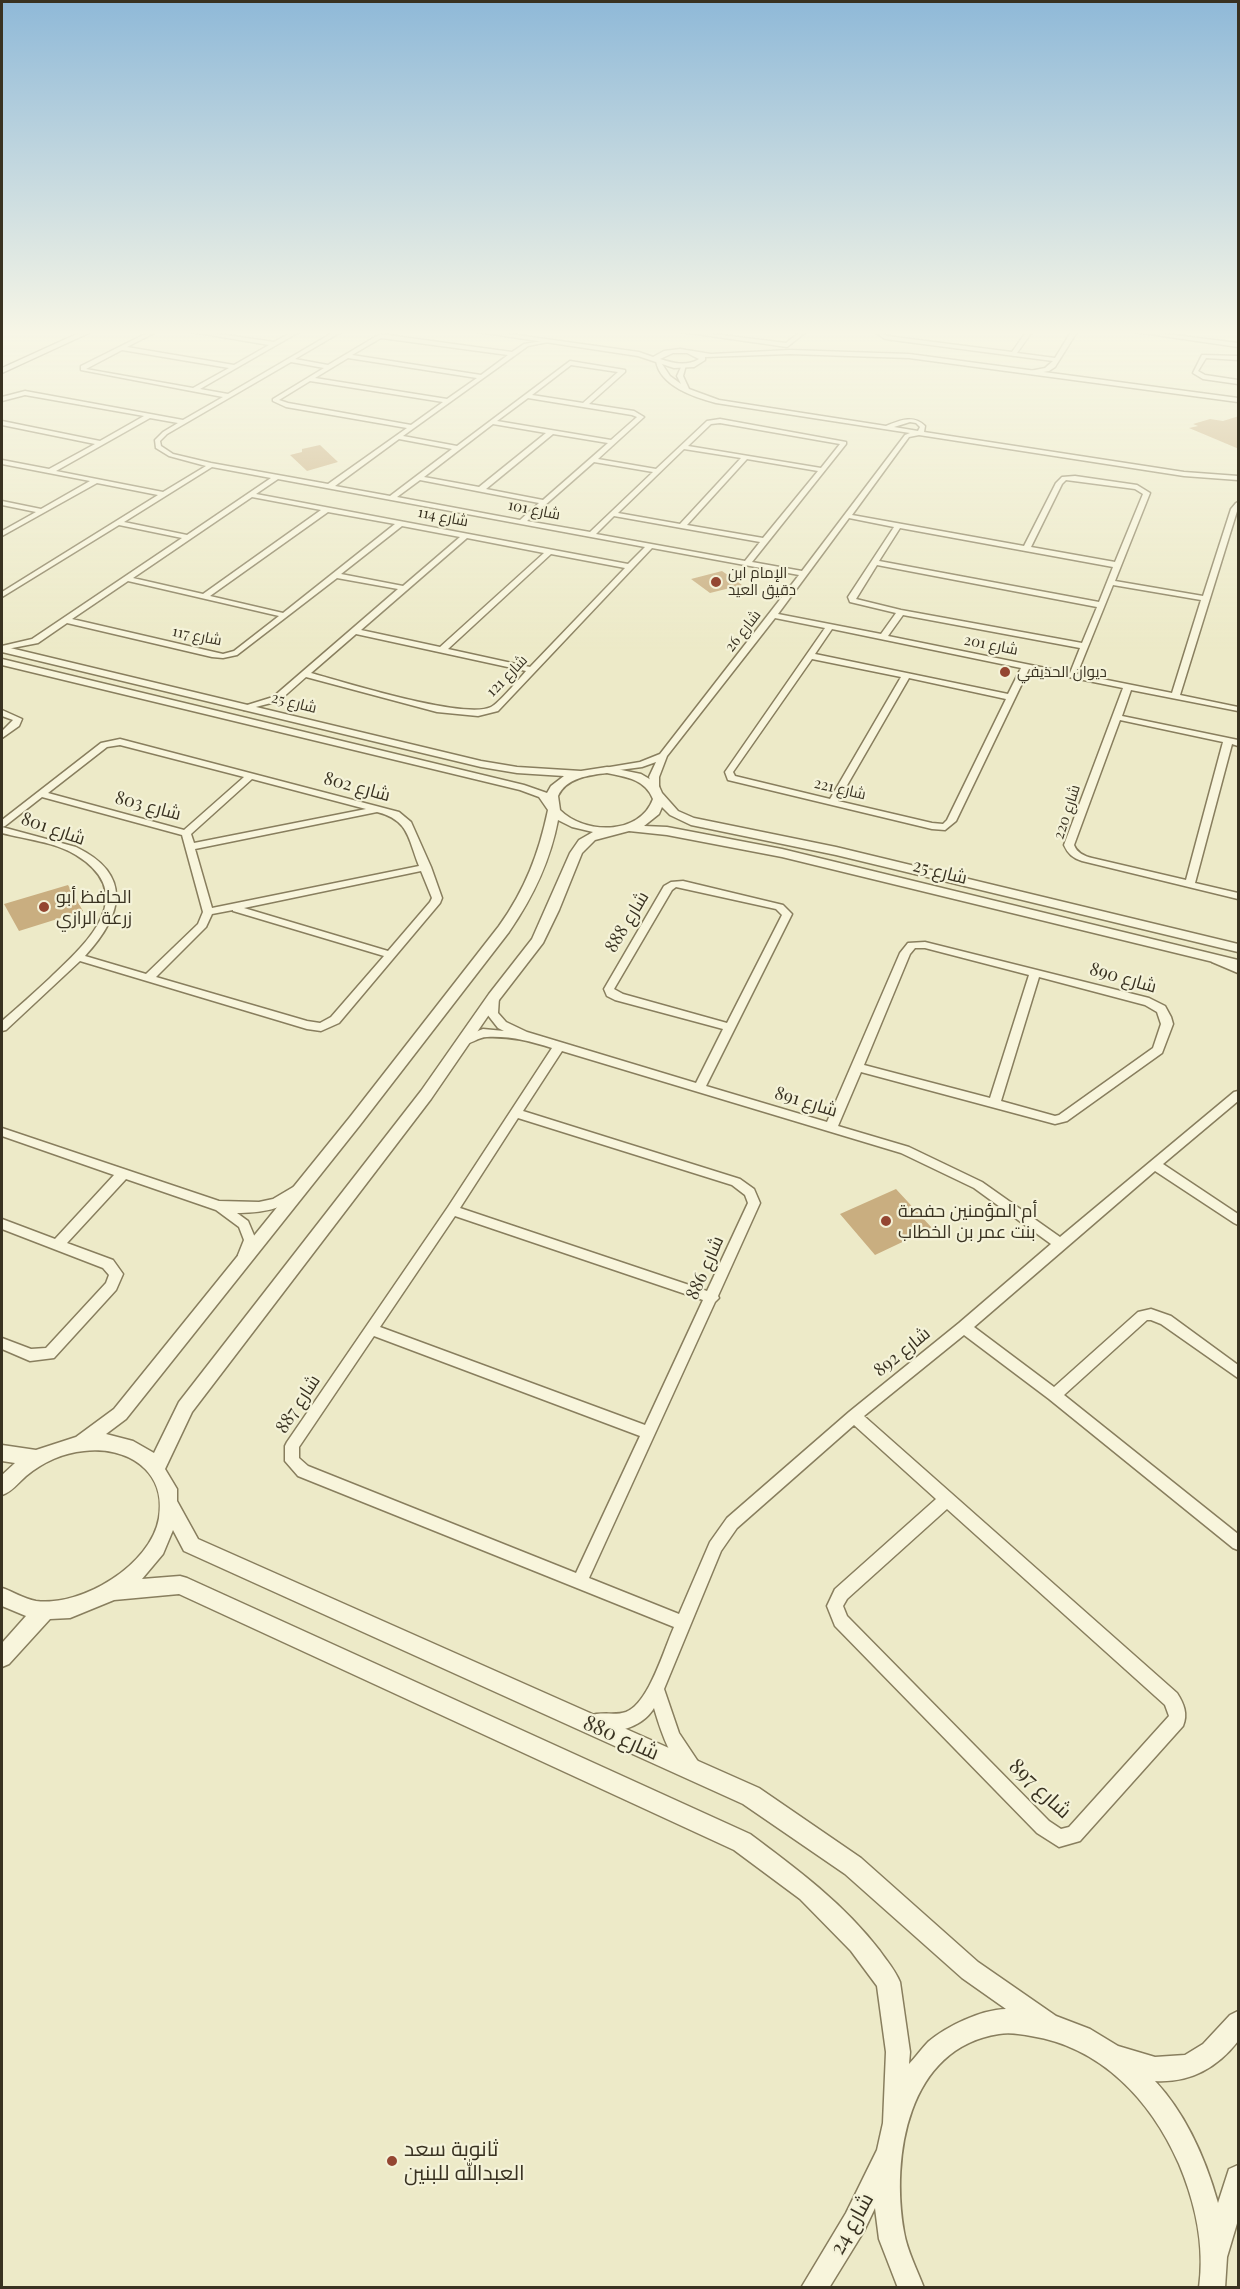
<!DOCTYPE html>
<html>
<head>
<meta charset="utf-8">
<style>
  body { margin:0 }
  #map { position:relative; width:1240px; height:2289px; overflow:hidden; background:#edeac8; font-family:"Playfair Display",serif }
  canvas { display:block }
  .frame { position:absolute; inset:0; border:3px solid #393221; pointer-events:none }
</style>
</head>
<body>
<div id="map">
<canvas width="1240" height="2289"></canvas>
<div class="frame"></div>
</div>
<script>
const context = document.querySelector('canvas').getContext('2d');
context.lineJoin = 'round';
function fill(path, color) { context.fillStyle = color; context.fill(path, 'evenodd'); }
function stroke(path, color, width, dash) { context.strokeStyle = color; context.lineWidth = width; context.lineCap = dash ? 'butt' : 'round'; context.setLineDash(dash || []); context.stroke(path); }
function write(font, color, halo, rows, align = 'center') {
  context.font = font + ' "Playfair Display",Cairo,serif'; context.lineWidth = 4.5; context.setLineDash([]); context.textBaseline = 'middle'; context.strokeStyle = halo; context.fillStyle = color; for (const [text, x, y, turn = 0] of rows) {
    context.save(); context.translate(x, y); context.rotate((+turn || 0) * Math.PI / 180); context.textAlign = isNaN(turn) ? turn : align; if (halo) context.strokeText(text, 0, 0); context.fillText(text, 0, 0); context.restore();
  }
}
fill(new Path2D(`
  M1239,416V449L1189,428L1198,426L1193,424L1210,419L1223,421Z
  M320,445L338,462L307,471L290,455L302,452V449Z
  M722,571L742,585L710,593L691,579Z
  M68,885L83,911L19,931L4,904Z
  M896,1189L932,1228L875,1255L840,1214Z`), '#c9ae80');
const minor = new Path2D(`
  M149,332H156L127,347L234,365L269,345L192,332H205L274,342L292,332H299L200,389L228,394L334,332H341L295,359L328,365L380,334L512,352L524,344L548,340V342L528,346L403,436L457,446L570,361L625,370V372L589,404L634,411L644,417L598,459L656,469L707,421L720,419L846,442V444L752,562L802,571L905,435L910,433L716,403C694,397 660,386 656,361H660L670,376L681,384L677,376L682,365H686L683,376L689,389L719,400L886,426C899,421 913,414 925,426L924,432L1184,472L1238,476V480L1184,476L919,435L909,437L852,515L1024,546L1056,483L1062,477L1075,476L1137,485L1150,493L1115,581L1203,596L1231,509L1236,503L1238,502V508L1180,695L1238,707V711L1131,690L1122,716L1238,740V746L1232,744L1195,883L1238,893V899L1082,861C1073,858 1068,854 1064,845L1123,688L1029,669L956,821L945,830L932,829L728,780L725,772L825,628L775,618L667,756L659,777V791H653L649,777L656,762L642,767L604,772V768L640,762L660,754L799,575L652,548L498,711L478,716L437,712L306,677L279,701L244,710V706L273,697L398,589L337,578L237,655L223,658L212,657L67,623L38,643L2,650V646L32,639L182,538L119,525L2,597V592L158,495L97,483L2,536V531L36,512L2,505V501L41,509L90,481L2,464V460L49,469L95,444L2,425V421L100,441L144,416L25,395L2,401V397L25,391L183,420L223,397L81,370V366ZM381,338L508,355L481,375L352,355ZM122,350L229,368L193,388L86,369ZM348,358L477,378L447,399L315,378ZM291,362L324,368L273,399V401L286,407L407,428L328,484L211,463L173,454L161,446L160,441L167,434ZM571,365L618,372L583,403L532,395ZM310,381L443,402L411,425L288,403L279,400ZM528,398L632,415L637,417L611,440L497,421ZM150,418L178,423L163,432L155,440L156,448L169,456L206,466L163,492L56,471ZM910,422L916,423L920,427L918,431L894,427ZM720,423L840,444L821,468L688,446L711,424ZM493,424L546,433L479,487L424,477ZM553,434L608,443L543,500L486,489ZM399,439L452,449L390,496L335,486ZM684,449L741,458L680,524L618,513ZM747,459L818,471L763,538L687,525ZM594,462L653,472L590,532L527,521ZM212,467L271,478L187,535L124,522ZM278,479L645,547L628,564L256,494ZM420,480L539,503L520,520L397,497ZM1066,480L1135,489L1143,494L1115,562L1031,547L1062,484ZM252,497L321,510L203,594L133,578ZM328,512L395,524L283,613L210,596ZM614,516L760,542L745,561L596,534ZM849,518L894,527L848,597L850,602L896,613L881,634L778,614ZM402,526L460,537L403,586L341,574ZM900,528L1113,567L1099,602L879,561ZM467,538L544,553L440,647L361,630ZM551,554L625,568L530,667L448,649ZM877,565L1097,607L1082,643L901,610L856,599ZM128,581L279,616L234,651L223,654L72,619ZM1113,585L1201,600L1172,693L1077,674ZM903,615L1080,648L1070,673L888,636ZM832,629L1021,668L1008,694L815,654ZM356,634L526,671C519,679 499,703 491,707C464,720 344,682 311,673ZM812,659L901,677L830,799L735,776L733,772ZM909,678L1006,699L947,820L943,824L932,823L838,801ZM1120,720L1223,742L1186,880L1092,858C1084,856 1077,853 1074,845Z
  M682,332H697L786,343L800,332H806L787,347Z
  M875,332H881L887,336L1012,352L1026,332H1032L1017,353L1055,358L1071,332H1077L1055,367L1049,371L1032,374L1030,371L1045,368L1053,361L885,339Z
  M1135,332H1150L1238,343V347Z
  M1202,355L1238,356V360L1206,358L1198,371L1205,375L1238,380V384L1203,379L1193,373Z
  M2,710L22,719L19,726L2,738V731L13,720L2,716Z
  M120,739L399,812L411,822L431,867L442,898L440,903L339,1023L321,1031L307,1029L80,961L6,1030L2,1031V1021C18,1007 34,993 50,978C86,944 141,895 76,855C55,842 25,839 2,833V827L76,847C134,875 122,916 85,956L146,974L198,924L203,912L182,835L42,797L5,826L2,827V820L101,743ZM120,745L244,777L184,830L48,793L107,747ZM252,779L366,809L194,843L191,834ZM377,812C409,820 408,838 419,866L212,908L195,849ZM421,871L432,898L430,902L388,951L244,908ZM233,910V911L384,956L331,1017L320,1023L307,1021L156,977L206,927L212,914Z
  M683,881L783,905L792,914L706,1086L827,1122L900,953L908,943L925,942L1149,998L1165,1006L1171,1017L1173,1024L1162,1053L1067,1121L1055,1124L861,1072L838,1126L909,1147L982,1182L1060,1237L1234,1092L1238,1091V1101L1163,1164L1238,1214V1225L1234,1223L1155,1171L974,1327L1054,1387L1138,1312L1151,1309L1171,1316L1238,1365V1378L1161,1324L1151,1320H1147L1064,1395L1238,1534V1550L1233,1548L1049,1399L964,1335L864,1416L1177,1693C1184,1704 1188,1714 1183,1726L1080,1841L1059,1847L1037,1833L835,1626L827,1606L835,1589L936,1499L854,1425L737,1528L721,1551L664,1689L679,1733L701,1766L698,1772L692,1775C671,1766 660,1728 654,1708C642,1728 611,1737 589,1728L587,1722L589,1716C601,1711 615,1716 626,1712C649,1703 664,1649 674,1627L298,1476L285,1461V1446L287,1442L448,1207L552,1048C529,1041 511,1036 487,1037C477,1037 470,1046 460,1044L458,1041L460,1038L483,1029L504,1031L498,1028L487,1014L490,994H498L499,997L498,1013L506,1022L527,1032L696,1083L723,1029L615,1000L607,996L604,989L664,886L671,882ZM676,887L776,909L782,915L727,1023L623,994L614,989L672,890ZM915,948H925L1029,975L990,1098L864,1065L910,954ZM1039,977L1145,1005L1157,1012L1161,1024L1153,1048L1059,1115L1055,1116L1001,1101ZM562,1051L901,1153L974,1188L1051,1244L959,1323L849,1412L727,1518L710,1542L679,1614L589,1578L715,1302L719,1298L718,1296L760,1203L754,1189L740,1179L523,1111ZM518,1118L732,1185L745,1195L748,1203L707,1291L460,1208ZM455,1216L703,1300L645,1425L380,1327ZM374,1336L640,1436L576,1573L308,1466L299,1458V1447ZM947,1509L1165,1705L1169,1716L1069,1827L1061,1829L1049,1821L847,1616L843,1606L847,1599Z
  M1216,957L1238,966V973L1212,962L1211,960L1212,958Z
  M2,1128L219,1201L259,1202L273,1199L295,1186L299,1188L301,1191C288,1210 258,1213 237,1213L248,1221L256,1240L249,1259H239L238,1255L244,1240L239,1227L216,1210L126,1179L67,1243L113,1260L123,1274L116,1290L54,1358L30,1361L2,1349V1338L31,1349L46,1348L106,1283L109,1275L103,1268L2,1229V1219L55,1239L114,1175L2,1136Z`);
const tertiary = new Path2D(`
  M478,332H495L639,352L653,357L664,351L680,349L711,354L790,350L909,354L1238,398V402L909,358L790,354L705,357V360L694,367L674,368L638,356ZM673,353H687L699,359C686,367 673,363 660,359Z
  M2,646L481,761L517,767L581,771L607,767L641,774L658,784L662,793L678,811L694,818L836,847L1238,944V952L836,855L691,825L670,815L662,807L659,814L644,826L667,827L782,849L1238,960V968L782,857L667,835L629,831L595,840L582,853L559,910L543,943L499,1000L431,1099L192,1412L165,1469L177,1489V1501L198,1539L759,1788L861,1858L978,1962L1056,2016L1090,2029L1118,2046L1155,2057L1185,2055L1203,2044L1230,2015L1238,2011V2041C1217,2068 1190,2083 1155,2081C1186,2114 1206,2160 1218,2203L1229,2169L1238,2165V2220L1227,2257L1225,2288H1199C1205,2246 1195,2202 1179,2164C1151,2100 1101,2047 1031,2036C1021,2034 1009,2032 999,2034C907,2048 891,2157 904,2232C907,2251 917,2269 924,2288H898L879,2239L875,2208L864,2231L829,2288H801L846,2213L877,2150L883,2123L886,2052L877,1986L851,1951L800,1899L734,1850L179,1594L114,1600L70,1618L50,1619L9,1664L2,1667V1643L26,1616L2,1606V1588C12,1591 24,1599 36,1601C82,1607 151,1565 159,1518C167,1470 126,1446 84,1451C63,1453 43,1462 26,1476C18,1483 12,1492 2,1495V1475L15,1463L2,1461V1445L36,1450L76,1437L114,1409L350,1117L499,926C525,890 539,853 548,810L539,797L520,790L2,665V659L524,785L547,793L551,786L564,776L517,773L481,767L2,652ZM607,773C626,777 645,779 653,799C640,835 585,835 560,810L558,796C566,778 589,775 607,773ZM558,820L572,827L593,832L579,840L570,853L532,939L489,994L421,1091L179,1402L154,1453L133,1441L106,1434L126,1419L360,1125L509,932C533,897 550,862 558,820ZM173,1530L184,1551L743,1804L845,1874L962,1978L1006,2009C980,2010 947,2026 928,2042C921,2049 916,2057 909,2064L910,2052L900,1982C895,1970 887,1961 880,1951C844,1904 797,1869 750,1834L187,1578L180,1576L142,1579L163,1554Z`);
const secondary = new Path2D(`
  M81,332H91L2,373V368Z`);
stroke(minor, '#887e5e', 3);
stroke(tertiary, '#887e5e', 3);
stroke(secondary, '#6a5f41', 3);
fill(minor, '#f8f5dc');
fill(tertiary, '#f8f5dc');
fill(secondary, '#f8f5dc');
const sky = context.createLinearGradient(0, 0, 0, 652);
sky.addColorStop(0, '#8fb9d8');
sky.addColorStop(0.51, '#f7f6e6');
sky.addColorStop(1, '#f7f6e600');
context.fillStyle = sky;
context.fillRect(0, 0, 1240, 652);
for (const [x, y, r, color] of [
  [716,582,6,"#944631"],
  [1005,672,6,"#944631"],
  [44,907,6,"#944631"],
  [886,1221,6,"#944631"],
  [392,2161,6,"#944631"]
]) { const dot = new Path2D(); dot.arc(x, y, r, 0, 2 * Math.PI); context.fillStyle = color; context.fill(dot); stroke(dot, '#f4f2d8', 2); }
write('15px', '#393221', '#f4f2d8', [
  ["شارع 101",534,510,11],
  ["شارع 114",443,517,11],
  ["شارع 26",743,631,-52],
  ["شارع 117",197,636,11],
  ["شارع 201",991,645,11],
  ["شارع 121",507,676,-46],
  ["شارع 25",294,703,14],
  ["شارع 221",840,789,13],
  ["شارع 220",1067,812,-72]
]);
write('15px', '#393221', '#f4f2d8', [
  ["الإمام ابن",728,573],
  ["دقيق العيد",728,590],
  ["ديوان الحذيفي",1017,672]
], 'left');
write('18px', '#393221', '#f4f2d8', [
  ["شارع 802",357,787,15],
  ["شارع 803",148,806,15],
  ["شارع 801",53,829,19],
  ["شارع 25",940,872,14],
  ["شارع 888",627,922,-59],
  ["شارع 890",1123,978,16],
  ["شارع 891",806,1102,17],
  ["شارع 886",705,1268,-66],
  ["شارع 892",902,1352,-39],
  ["شارع 887",298,1404,-57]
]);
write('18px', '#393221', '#f4f2d8', [
  ["الحافظ أبو",56,897],
  ["زرعة الرازي",56,918],
  ["أم المؤمنين حفصة",898,1211],
  ["بنت عمر بن الخطاب",898,1232]
], 'left');
write('21px', '#393221', '#f4f2d8', [
  ["شارع 880",621,1738,24],
  ["شارع 897",1040,1789,43],
  ["شارع 24",852,2224,-61]
]);
write('21px', '#393221', '#f4f2d8', [
  ["ثانوية سعد",404,2149],
  ["العبدالله للبنين",404,2173]
], 'left');
</script>
</body>
</html>
